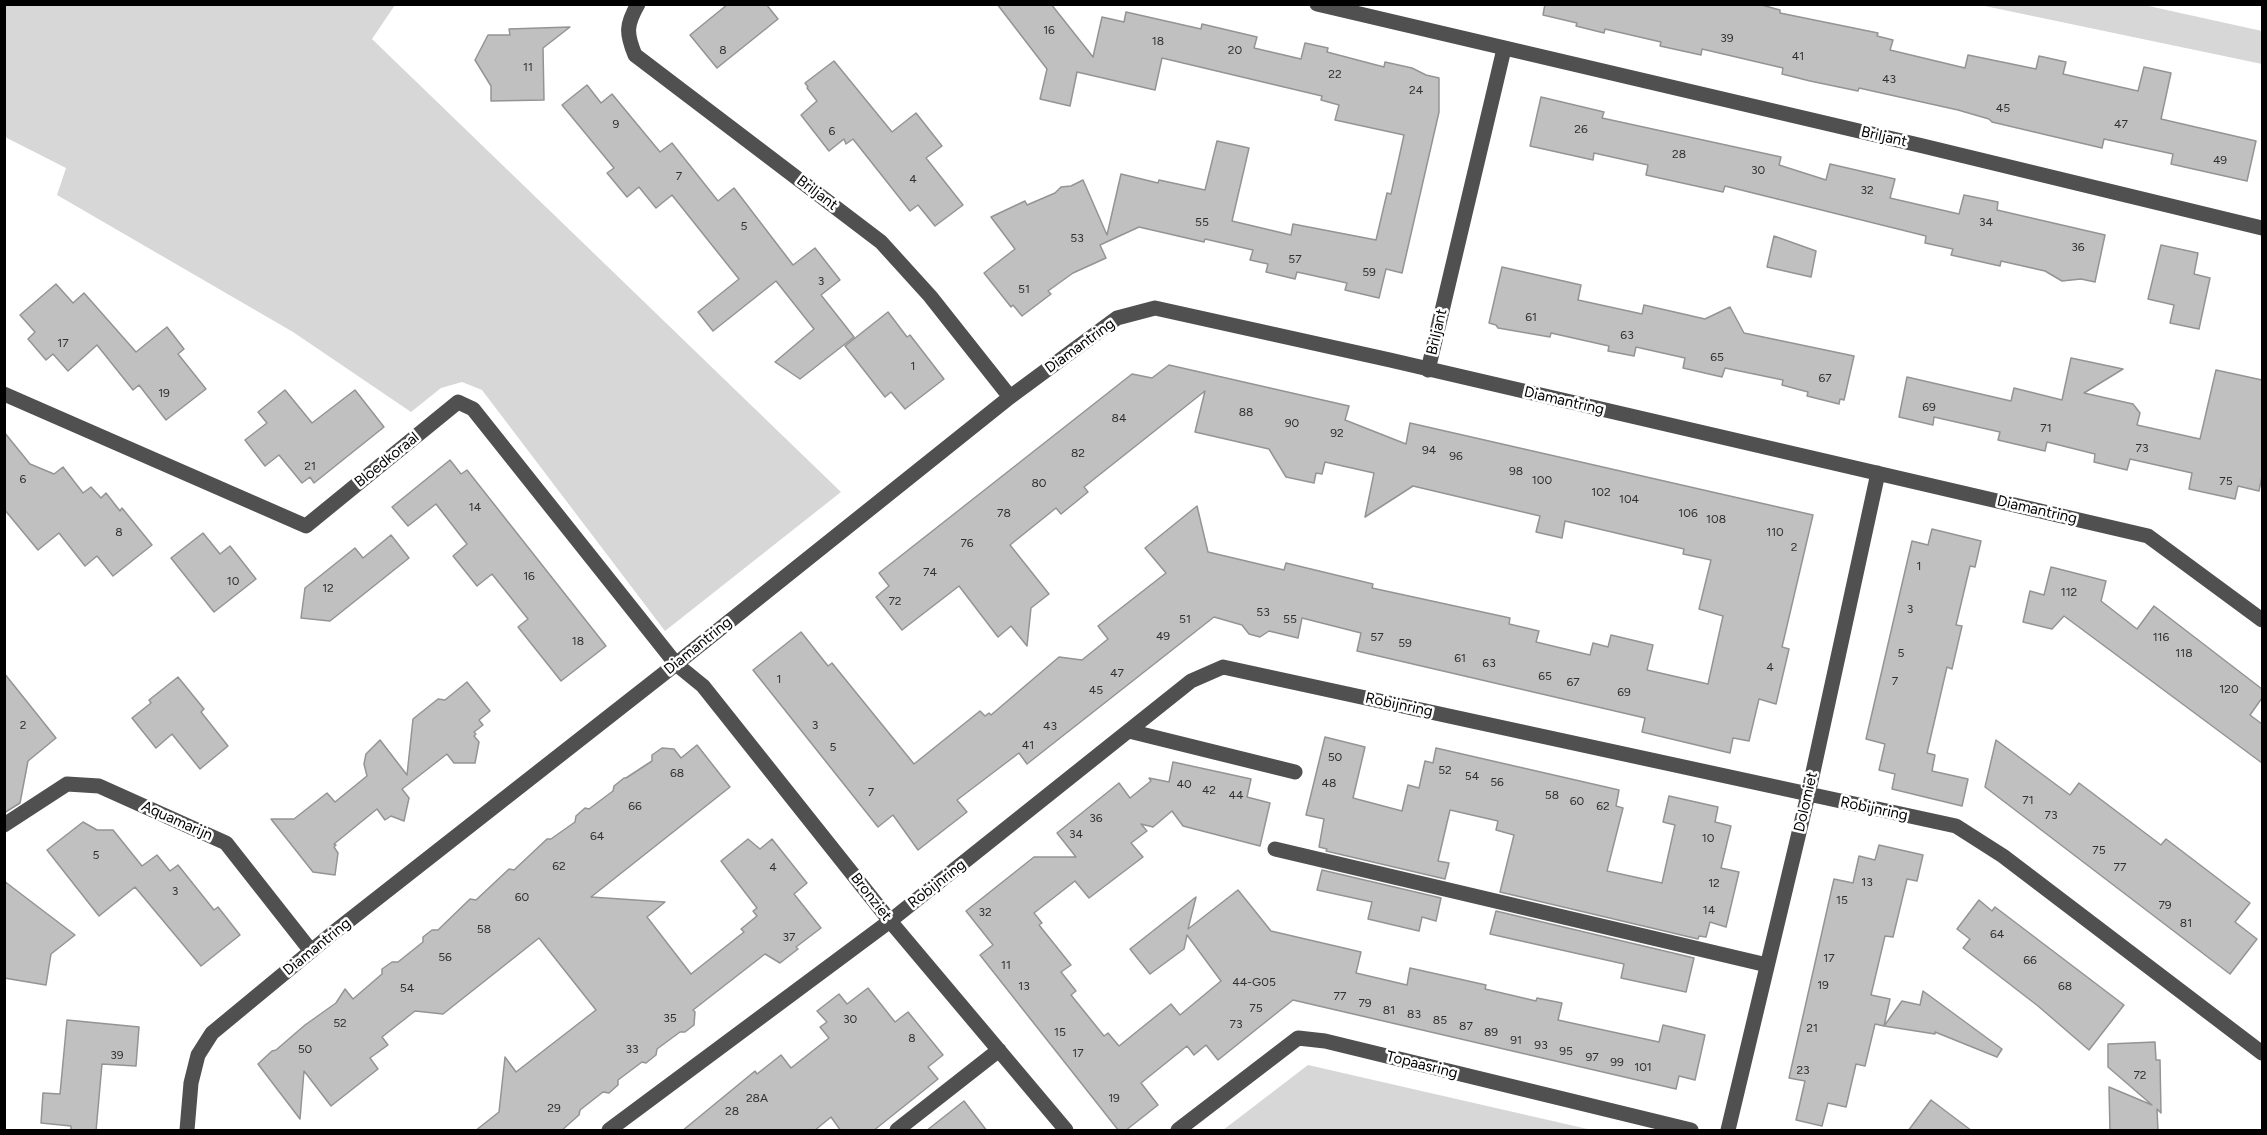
<!DOCTYPE html>
<html>
<head>
<meta charset="utf-8">
<style>
  body { margin:0 }
  #map { position:relative; width:2267px; height:1135px; overflow:hidden; background:#fff; font-family:Figtree,sans-serif }
  canvas { display:block }
  .frame { position:absolute; inset:0; border:6px solid #000; pointer-events:none }
</style>
</head>
<body>
<div id="map">
<canvas width="2267" height="1135"></canvas>
<div class="frame"></div>
</div>
<script>
const context = document.querySelector('canvas').getContext('2d');
context.lineJoin = 'round';
function fill(path, color) { context.fillStyle = color; context.fill(path, 'evenodd'); }
function stroke(path, color, width, dash) { context.strokeStyle = color; context.lineWidth = width; context.lineCap = dash ? 'butt' : 'round'; context.setLineDash(dash || []); context.stroke(path); }
function write(font, color, halo, rows, align = 'center') {
  context.font = font + ' Figtree,sans-serif'; context.lineWidth = 5; context.setLineDash([]); context.textBaseline = 'middle'; context.strokeStyle = halo; context.fillStyle = color; for (const [text, x, y, turn = 0] of rows) {
    context.save(); context.translate(x, y); context.rotate((+turn || 0) * Math.PI / 180); context.textAlign = isNaN(turn) ? turn : align; if (halo) context.strokeText(text, 0, 0); context.fillText(text, 0, 0); context.restore();
  }
}
fill(new Path2D(`
  M4,5H395L372,39L841,492L665,631L482,390L462,382L441,388L411,412L293,332L57,195L66,168L5,137Z
  M1980,5H2144L2262,31V64Z
  M1308,1065L1592,1130H1223Z`), '#d7d7d7');
const building = new Path2D(`
  M728,4H766L778,19L717,68L690,35Z
  M997,4H1051L1093,57L1102,17L1124,22L1126,12L1201,29L1202,24L1257,37L1254,48L1301,59L1305,43L1328,48L1327,52L1384,67L1385,62L1412,68L1426,75L1439,78V112L1402,273L1386,269L1379,298L1345,290L1347,283L1297,272L1295,279L1266,272L1268,264L1250,260L1253,250L1205,239L1204,242L1139,227L1100,245L1106,258L1073,273L1048,291L1051,294L1022,316L1013,305L1011,307L984,273L1015,249L991,217L1025,201L1027,205L1055,193L1061,187L1071,186L1083,180L1107,235L1121,174L1158,183L1159,180L1205,190L1217,141L1249,148L1232,221L1291,235L1293,224L1376,240L1387,193L1391,194L1404,135L1335,120L1339,105L1321,100L1322,96L1162,58L1155,90L1077,72L1070,106L1040,99L1047,69Z
  M1545,4H1758L1780,10V13L1878,33L1877,36L1893,40L1890,50L1965,68L1968,55L2036,69L2039,56L2066,62L2063,74L2138,91L2144,67L2171,73L2161,119L2256,141L2247,181L2171,164L2173,154L2104,139L2102,148L1992,122L1989,119L1958,110L1859,88L1858,91L1810,81L1782,74L1783,68L1702,49L1701,55L1660,46L1661,42L1605,29L1604,33L1576,26L1577,23L1543,15Z
  M570,27L543,48L544,100L491,101V86L475,60L488,35H510L509,29Z
  M834,61L892,132L916,113L942,146L926,158L963,205L935,226L918,205L910,211L853,139L846,144L844,139L829,151L801,115L817,101L807,88L808,87L805,83Z
  M587,85L601,103L612,94L660,152L672,143L718,201L734,188L793,265L815,248L840,280L821,295L854,337L800,379L775,362L814,329L776,281L713,331L698,312L739,279L672,195L656,208L639,187L627,197L607,173L614,168L562,105Z
  M1541,97L1604,112L1602,118L1781,157L1779,165L1826,180L1830,164L1895,179L1890,198L1959,214L1964,195L1998,202L1997,210L2105,235L2095,282L2081,279L2062,281L2045,271L2001,261L2000,266L1951,255L1953,249L1925,243L1926,236L1725,186L1723,192L1646,175L1648,165L1594,153L1593,160L1530,146Z
  M1774,236L1816,251L1811,277L1767,267Z
  M2161,245L2198,253L2194,274L2210,278L2199,329L2170,323L2174,305L2148,299Z
  M1502,267L1581,285L1578,300L1642,314L1644,305L1705,319L1730,307L1744,333L1854,356L1844,400L1840,399L1839,404L1807,396L1808,392L1782,385L1783,380L1725,368L1722,377L1683,368L1685,358L1636,347L1634,356L1608,351L1609,346L1551,333L1550,337L1498,328L1496,325L1489,323Z
  M56,284L73,303L84,293L136,352L167,327L184,349L178,354L206,389L166,420L139,385L133,390L97,345L68,371L53,354L46,360L28,339L35,332L20,315Z
  M888,312L907,337L910,335L944,379L905,409L891,392L885,397L845,346Z
  M2071,358L2123,369L2084,393L2133,404L2140,413L2137,425L2200,439L2216,370L2262,380V476L2259,491L2238,486L2235,499L2189,489L2192,473L2130,459L2127,470L2094,462L2095,454L2047,442L2045,451L1998,440L2000,432L1934,417L1933,425L1899,417L1907,377L2011,401L2014,388L2062,400Z
  M1169,365L1349,406L1345,420L1406,444L1410,423L1813,515L1782,647L1789,649L1776,704L1759,699L1749,741L1733,738L1730,753L1642,732L1645,718L1357,651L1361,633L1302,618L1298,638L1269,631L1260,637L1249,634L1242,625L1214,617L1027,764L1019,753L957,800L967,812L918,850L893,815L878,827L753,670L801,632L828,666L832,663L914,764L980,711L985,716L989,713L991,715L1059,657L1082,660L1108,639L1098,626L1166,573L1145,548L1197,506L1208,552L1284,570L1286,563L1373,584L1372,588L1510,618L1509,624L1539,631L1536,642L1590,655L1593,643L1608,647L1611,635L1653,645L1647,670L1708,684L1723,616L1699,609L1711,560L1683,554L1684,549L1565,521L1562,538L1536,532L1540,516L1413,486L1365,517L1374,473L1325,462L1322,474L1316,473L1314,483L1286,477L1269,449L1195,432L1205,391L1084,487L1088,492L1061,514L1056,508L1010,545L1049,594L1031,608L1027,646L1011,626L998,637L959,586L902,630L876,597L889,586L879,573L1132,374L1152,378Z
  M285,390L312,423L355,390L384,427L314,483L310,477L302,483L279,455L265,466L245,440L267,423L258,412Z
  M4,432L30,464L54,474L63,467L83,493L91,487L101,498L106,493L120,511L122,508L152,545L113,576L97,556L85,566L59,533L38,550L4,509Z
  M450,460L461,474L467,470L606,646L561,681L518,627L528,619L492,574L477,586L453,556L467,544L436,504L408,526L392,507Z
  M1932,529L1981,541L1975,567L1970,566L1956,625L1962,626L1952,669L1947,667L1927,753L1935,755L1932,771L1968,779L1962,806L1892,789L1895,774L1879,770L1885,744L1866,739L1912,541L1928,545Z
  M203,533L220,554L230,546L256,579L214,612L171,558Z
  M391,535L409,558L330,621L301,618L305,588L355,548L363,558Z
  M2051,567L2106,581L2101,601L2137,629L2154,606L2262,689V698L2250,715L2262,724V763L2064,616L2052,629L2023,622L2030,591L2044,595Z
  M4,673L56,738L28,761L20,803L4,813Z
  M178,677L204,709L201,712L228,746L200,769L172,734L156,748L132,718L151,703L149,700Z
  M467,682L490,711L479,720L483,725L474,732L476,734L474,736L479,742L475,763H454L447,754L402,789L409,798L404,821L391,816L385,820L377,809L334,844L336,845L334,847L338,853L335,875L313,872L271,819H294L327,793L335,802L367,776L364,764L366,754L380,740L407,775L413,719L438,699L445,700Z
  M1325,737L1365,747L1353,798L1402,811L1408,785L1419,788L1425,761L1433,763L1436,748L1619,790L1616,806L1623,808L1607,871L1662,883L1675,825L1663,822L1669,796L1718,807L1715,822L1731,826L1721,868L1739,872L1726,927L1710,922L1706,937L1699,936L1698,939L1500,892L1514,835L1496,830L1498,821L1450,810L1438,861L1449,863L1445,879L1326,851L1327,849L1319,847L1324,819L1306,815Z
  M1996,740L2070,795L2079,783L2161,845L2166,839L2250,903L2235,922L2257,939L2230,974L1985,787Z
  M697,745L730,787L591,897L665,902L647,917L691,974L744,932L741,929L757,916L753,911L757,908L721,861L748,839L760,849L772,839L807,883L794,894L821,928L796,947L798,949L780,963L765,954L693,1010L695,1012L694,1025L685,1032H680L657,1049L656,1055L646,1063L642,1062L618,1080V1085L609,1093L603,1092L580,1110L579,1115L561,1131H475L499,1112L505,1057L516,1072L596,1010L539,938L443,1014L415,1011L382,1037L388,1045L370,1058L378,1069L331,1106L304,1071L300,1119L258,1064L272,1051L276,1050L305,1025L336,1003L345,989L353,999L382,974V969L392,962H398L423,942V937L432,930H438L470,899L476,900L509,869L514,870L547,839H551L575,822L576,816L585,808L589,809L613,791L614,786L624,778H626L652,761V755L662,748L674,749L681,758Z
  M1173,762L1251,779L1247,797L1270,803L1260,846L1183,826L1172,811L1153,827L1141,824L1147,831L1131,843L1143,857L1089,898L1075,881L1034,913L1042,923L1039,925L1071,965L1061,972L1076,991L1071,995L1104,1036L1108,1033L1119,1046L1171,1004L1180,1015L1221,981L1187,935L1184,949L1150,974L1130,949L1196,897L1188,929L1238,890L1271,931L1361,952L1356,973L1407,985L1410,968L1486,985L1485,989L1536,1001L1537,998L1562,1003L1558,1020L1608,1031L1659,1042L1663,1025L1705,1035L1695,1080L1679,1076L1676,1089L1293,1000L1218,1060L1206,1045L1194,1055L1187,1046L1141,1083L1158,1105L1125,1131H1119L980,955L993,945L966,911L1034,857H1076L1057,833L1119,783L1130,798L1151,781L1149,778L1169,782Z
  M83,822L97,830H113L142,866L157,855L170,871L178,865L214,910L218,907L240,935L201,966L135,887L99,916L47,850Z
  M1879,845L1923,855L1917,881L1907,879L1893,937L1885,936L1871,995L1890,999L1884,1026L1875,1024L1865,1066L1856,1064L1846,1107L1828,1103L1822,1126L1796,1120L1805,1081L1789,1078L1834,879L1853,883L1859,856L1875,860Z
  M1322,870L1441,898L1436,921L1422,917L1419,931L1368,919L1372,902L1317,890Z
  M4,881L75,935L51,954L46,985L4,978Z
  M1979,900L1992,911L1995,907L2124,1005L2089,1050L2038,1006L1963,948L1970,939L1957,929Z
  M1496,911L1694,958L1686,992L1621,978L1624,964L1490,934Z
  M868,988L895,1022L908,1012L943,1055L928,1067L938,1079L873,1131H841L831,1117L814,1131H682L755,1071L757,1074L781,1055L791,1068L829,1038L820,1027L827,1022L817,1011L839,994L847,1004Z
  M1923,991L2002,1049L1997,1057L1935,1032V1034L1884,1026L1902,1001L1920,1005Z
  M67,1020L139,1027L136,1066L102,1064L96,1131H71V1126L41,1123L43,1093L60,1094Z
  M2155,1042L2156,1060H2160L2161,1113L2157,1109L2158,1131H2110L2109,1087L2152,1105L2108,1067V1044Z
  M1931,1100L1972,1131H1908Z
  M964,1101L987,1131H926Z`);
fill(building, '#c0c0c0');
stroke(building, '#949494', 1.5);
stroke(new Path2D(`
  M638,4C626,25 626,33 635,55L881,242L930,296L1010,397
  M1317,4L1923,146L2262,228
  M1428,370L1504,49
  M4,394L306,526L458,402L473,409L676,664L703,686L890,921L1066,1130
  M1129,731L1295,772
  M4,825L67,784L99,786L226,843L311,951
  M1275,849L1767,965
  M187,1130L191,1083L198,1055L212,1033L333,933L676,664L1010,397L1117,318L1155,308L1390,360L2148,536L2262,620
  M609,1130L890,921L1191,681L1223,667L1956,826L2003,856L2262,1053
  M897,1130L999,1050
  M1178,1130L1298,1038L1325,1041L1691,1130
  M1728,1130L1808,795L1878,473`), '#505050', 15);
write('12px', '#303030', null, [
  ["16",1049,30],
  ["39",1727,38],
  ["18",1158,41],
  ["8",723,50],
  ["20",1235,50],
  ["41",1798,56],
  ["11",528,67],
  ["22",1335,74],
  ["43",1889,79],
  ["24",1416,90],
  ["45",2003,108],
  ["9",616,124],
  ["47",2121,124],
  ["26",1581,129],
  ["6",832,131],
  ["28",1679,154],
  ["49",2220,160],
  ["30",1758,170],
  ["7",679,176],
  ["4",913,179],
  ["32",1867,190],
  ["55",1202,222],
  ["34",1986,222],
  ["5",744,226],
  ["53",1077,238],
  ["36",2078,247],
  ["57",1295,259],
  ["59",1369,272],
  ["3",821,281],
  ["51",1024,289],
  ["61",1531,317],
  ["63",1627,335],
  ["17",63,343],
  ["65",1717,357],
  ["1",913,366],
  ["67",1825,378],
  ["19",164,393],
  ["69",1929,407],
  ["88",1246,412],
  ["84",1119,418],
  ["90",1292,423],
  ["71",2046,428],
  ["92",1337,433],
  ["73",2142,448],
  ["94",1429,450],
  ["82",1078,453],
  ["96",1456,456],
  ["21",310,466],
  ["98",1516,471],
  ["6",23,479],
  ["100",1542,480],
  ["75",2226,481],
  ["80",1039,483],
  ["102",1601,492],
  ["104",1629,499],
  ["14",475,507],
  ["78",1004,513],
  ["106",1688,513],
  ["108",1716,519],
  ["8",119,532],
  ["110",1775,532],
  ["76",967,543],
  ["2",1794,547],
  ["1",1919,566],
  ["74",930,572],
  ["16",529,576],
  ["10",233,581],
  ["12",328,588],
  ["112",2069,592],
  ["72",895,601],
  ["3",1910,609],
  ["53",1263,612],
  ["51",1185,619],
  ["55",1290,619],
  ["49",1163,636],
  ["57",1377,637],
  ["116",2161,637],
  ["18",578,641],
  ["59",1405,643],
  ["5",1901,653],
  ["118",2184,653],
  ["61",1460,658],
  ["63",1489,663],
  ["4",1770,667],
  ["47",1117,673],
  ["65",1545,676],
  ["1",779,679],
  ["7",1895,681],
  ["67",1573,682],
  ["120",2229,689],
  ["45",1096,690],
  ["69",1624,692],
  ["2",23,725],
  ["3",815,725],
  ["43",1050,726],
  ["41",1028,745],
  ["5",833,747],
  ["50",1335,757],
  ["52",1445,770],
  ["68",677,773],
  ["54",1472,776],
  ["56",1497,782],
  ["48",1329,783],
  ["40",1184,784],
  ["42",1209,790],
  ["7",871,792],
  ["44",1236,795],
  ["58",1552,795],
  ["71",2028,800],
  ["60",1577,801],
  ["66",635,806],
  ["62",1603,806],
  ["73",2051,815],
  ["36",1096,818],
  ["34",1076,834],
  ["64",597,836],
  ["10",1708,838],
  ["75",2099,850],
  ["5",96,855],
  ["62",559,866],
  ["4",773,867],
  ["77",2120,867],
  ["13",1867,882],
  ["12",1714,883],
  ["3",175,891],
  ["60",522,897],
  ["15",1842,900],
  ["79",2165,905],
  ["14",1709,910],
  ["32",985,912],
  ["81",2186,923],
  ["58",484,929],
  ["64",1997,934],
  ["37",789,937],
  ["56",445,957],
  ["17",1829,958],
  ["66",2030,960],
  ["11",1006,965],
  ["44-G05",1254,982],
  ["19",1823,985],
  ["13",1024,986],
  ["68",2065,986],
  ["54",407,988],
  ["77",1340,996],
  ["79",1365,1003],
  ["75",1256,1008],
  ["81",1389,1010],
  ["83",1414,1014],
  ["35",670,1018],
  ["30",850,1019],
  ["85",1440,1020],
  ["52",340,1023],
  ["73",1236,1024],
  ["87",1466,1026],
  ["21",1812,1028],
  ["15",1060,1032],
  ["89",1491,1032],
  ["8",912,1038],
  ["91",1516,1040],
  ["93",1541,1045],
  ["50",305,1049],
  ["33",632,1049],
  ["95",1566,1051],
  ["17",1078,1053],
  ["39",117,1055],
  ["97",1592,1057],
  ["99",1617,1062],
  ["101",1643,1067],
  ["23",1803,1070],
  ["72",2140,1075],
  ["28A",757,1098],
  ["19",1114,1098],
  ["29",554,1108],
  ["28",732,1111]
]);
write('15px', '#000', '#fff', [
  ["Briljant",1884,137,13],
  ["Briljant",817,193,37],
  ["Briljant",1437,332,-77],
  ["Diamantring",1080,346,-36],
  ["Diamantring",1564,401,13],
  ["Bloedkoraal",387,460,-39],
  ["Diamantring",2037,510,13],
  ["Diamantring",698,646,-39],
  ["Robijnring",1399,705,12],
  ["Dolomiet",1806,802,-77],
  ["Robijnring",1874,809,12],
  ["Aquamarijn",177,821,24],
  ["Robijnring",937,884,-38],
  ["Bronziet",871,897,52],
  ["Diamantring",317,947,-39],
  ["Topaasring",1422,1065,14]
]);
</script>
</body>
</html>
